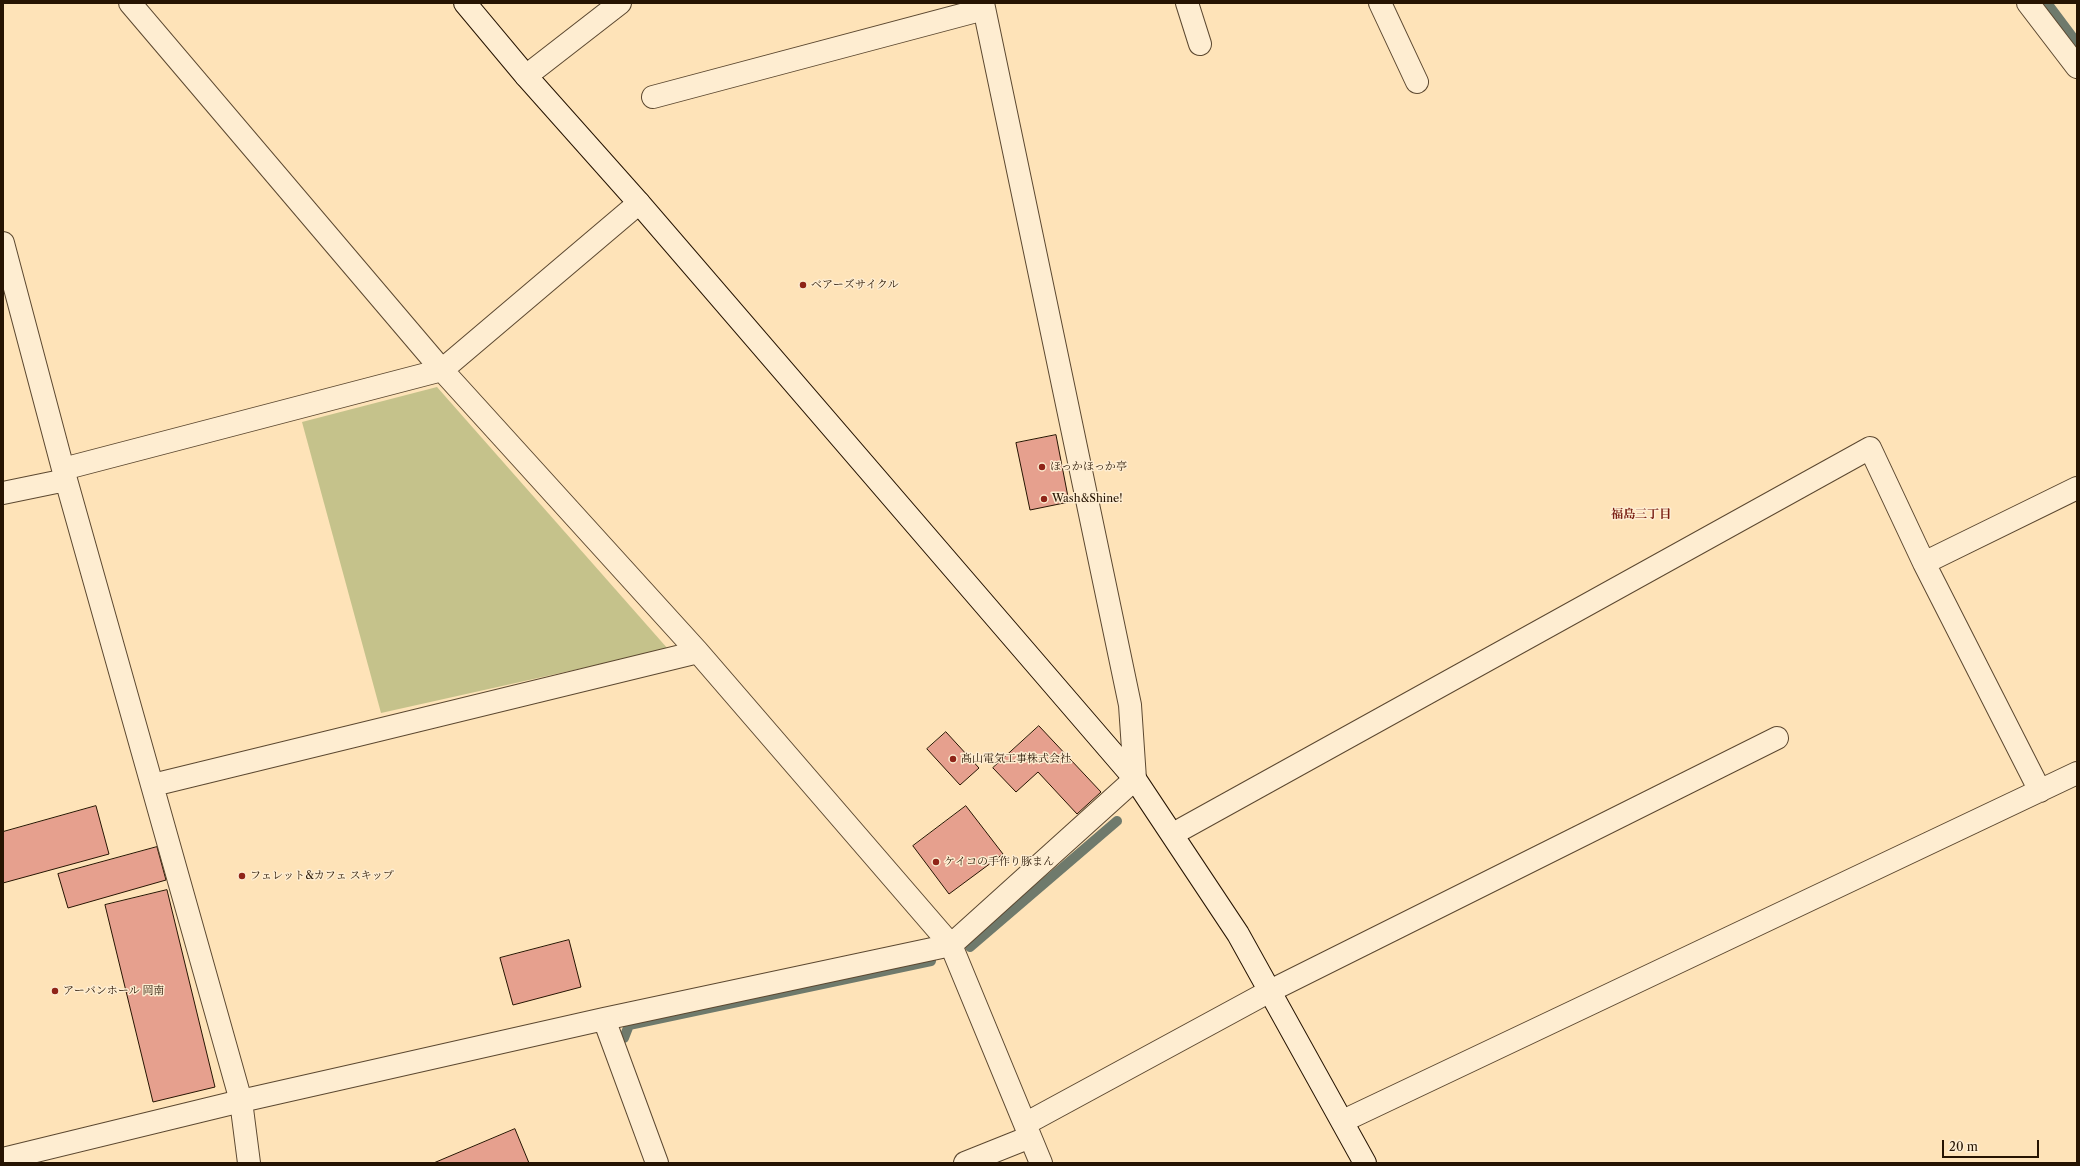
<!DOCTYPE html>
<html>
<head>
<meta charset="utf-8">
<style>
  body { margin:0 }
  #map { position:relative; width:2080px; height:1166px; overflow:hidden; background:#fee3b8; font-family:"Libre Caslon Text",serif }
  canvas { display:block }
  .frame { position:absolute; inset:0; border:4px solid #261402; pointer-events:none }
  .scale { position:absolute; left:1942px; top:1140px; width:97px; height:18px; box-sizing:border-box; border:2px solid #261402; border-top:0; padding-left:5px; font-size:12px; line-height:14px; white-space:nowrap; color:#261402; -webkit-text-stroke:3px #feedd1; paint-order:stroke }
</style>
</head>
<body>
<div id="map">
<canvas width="2080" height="1166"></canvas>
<div class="frame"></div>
<div class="scale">20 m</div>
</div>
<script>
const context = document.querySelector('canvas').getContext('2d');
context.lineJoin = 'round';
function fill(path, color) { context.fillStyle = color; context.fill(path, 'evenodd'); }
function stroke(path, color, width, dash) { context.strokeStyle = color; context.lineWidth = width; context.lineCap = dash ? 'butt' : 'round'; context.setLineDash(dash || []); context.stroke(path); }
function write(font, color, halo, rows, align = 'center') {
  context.font = font + ' "Libre Caslon Text","Noto Serif JP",serif'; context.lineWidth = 3; context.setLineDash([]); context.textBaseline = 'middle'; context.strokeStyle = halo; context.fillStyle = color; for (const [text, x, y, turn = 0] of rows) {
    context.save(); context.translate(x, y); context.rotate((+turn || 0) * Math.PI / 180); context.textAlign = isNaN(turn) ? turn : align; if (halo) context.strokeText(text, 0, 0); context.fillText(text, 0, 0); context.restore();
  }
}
fill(new Path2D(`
  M437,387L668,649L381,713L302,422Z`), '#c5c28b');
stroke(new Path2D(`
  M2047,3L2077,43
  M970,947L1117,821
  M624,1038L629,1025L931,961`), '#6f7a6c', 10);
const building = new Path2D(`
  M1056,435L1069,502L1030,510L1016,443Z
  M1039,726L1101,792L1077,814L1038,772L1016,792L993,768Z
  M946,732L979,768L960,785L927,749Z
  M96,806L109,854L3,883V832Z
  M966,806L1003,854L949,894L913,846Z
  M157,847L166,880L68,908L58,874Z
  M167,890L215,1087L153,1102L105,905Z
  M569,940L581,987L513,1005L500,958Z
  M515,1129L529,1163H434Z`);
fill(building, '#e6a08e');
stroke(building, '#261402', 1);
const street = new Path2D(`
  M130,3L442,370L698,652L951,945L1041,1163
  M1187,3L1200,44
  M1380,3L1417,82
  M2028,3L2077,67
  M526,76L620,3
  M653,97L984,9
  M3,243L63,469L241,1101L249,1163
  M63,469L442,370L639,203
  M3,493L66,480
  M1924,563L2077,488
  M153,785L698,652
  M1173,834L1870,448L1924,563L2040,791
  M604,1019L657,1163
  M1343,1121L2077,773
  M1025,1124L1270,991L1777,738
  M3,1159L241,1101L604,1019L951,945L1135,779L1130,705L983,3
  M965,1163L1030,1137`);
const secondary = new Path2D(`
  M465,3L526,76L639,203L1135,779L1238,934L1365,1163`);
stroke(street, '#5c4830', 24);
stroke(secondary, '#261402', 24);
stroke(street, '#feedd1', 22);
stroke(secondary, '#feedd1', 22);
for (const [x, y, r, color] of [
  [803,285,4,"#8f2418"],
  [1042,467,4,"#8f2418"],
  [1044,499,4,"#8f2418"],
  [953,759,4,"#8f2418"],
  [936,862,4,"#8f2418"],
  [242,876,4,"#8f2418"],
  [55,991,4,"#8f2418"]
]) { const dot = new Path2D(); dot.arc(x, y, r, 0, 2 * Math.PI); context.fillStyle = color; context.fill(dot); stroke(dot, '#feedd1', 1.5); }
write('11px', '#261402', '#feedd1', [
  ["ベアーズサイクル",811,285],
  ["ほっかほっか亭",1050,467],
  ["Wash&Shine!",1052,499],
  ["髙山電気工事株式会社",961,759],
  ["ケイコの手作り豚まん",944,862],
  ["フェレット&カフェ スキップ",250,876],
  ["アーバンホール 岡南",63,991]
], 'left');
write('bold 12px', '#7a1f14', '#feedd1', [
  ["福島三丁目",1641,515]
]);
</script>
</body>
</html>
